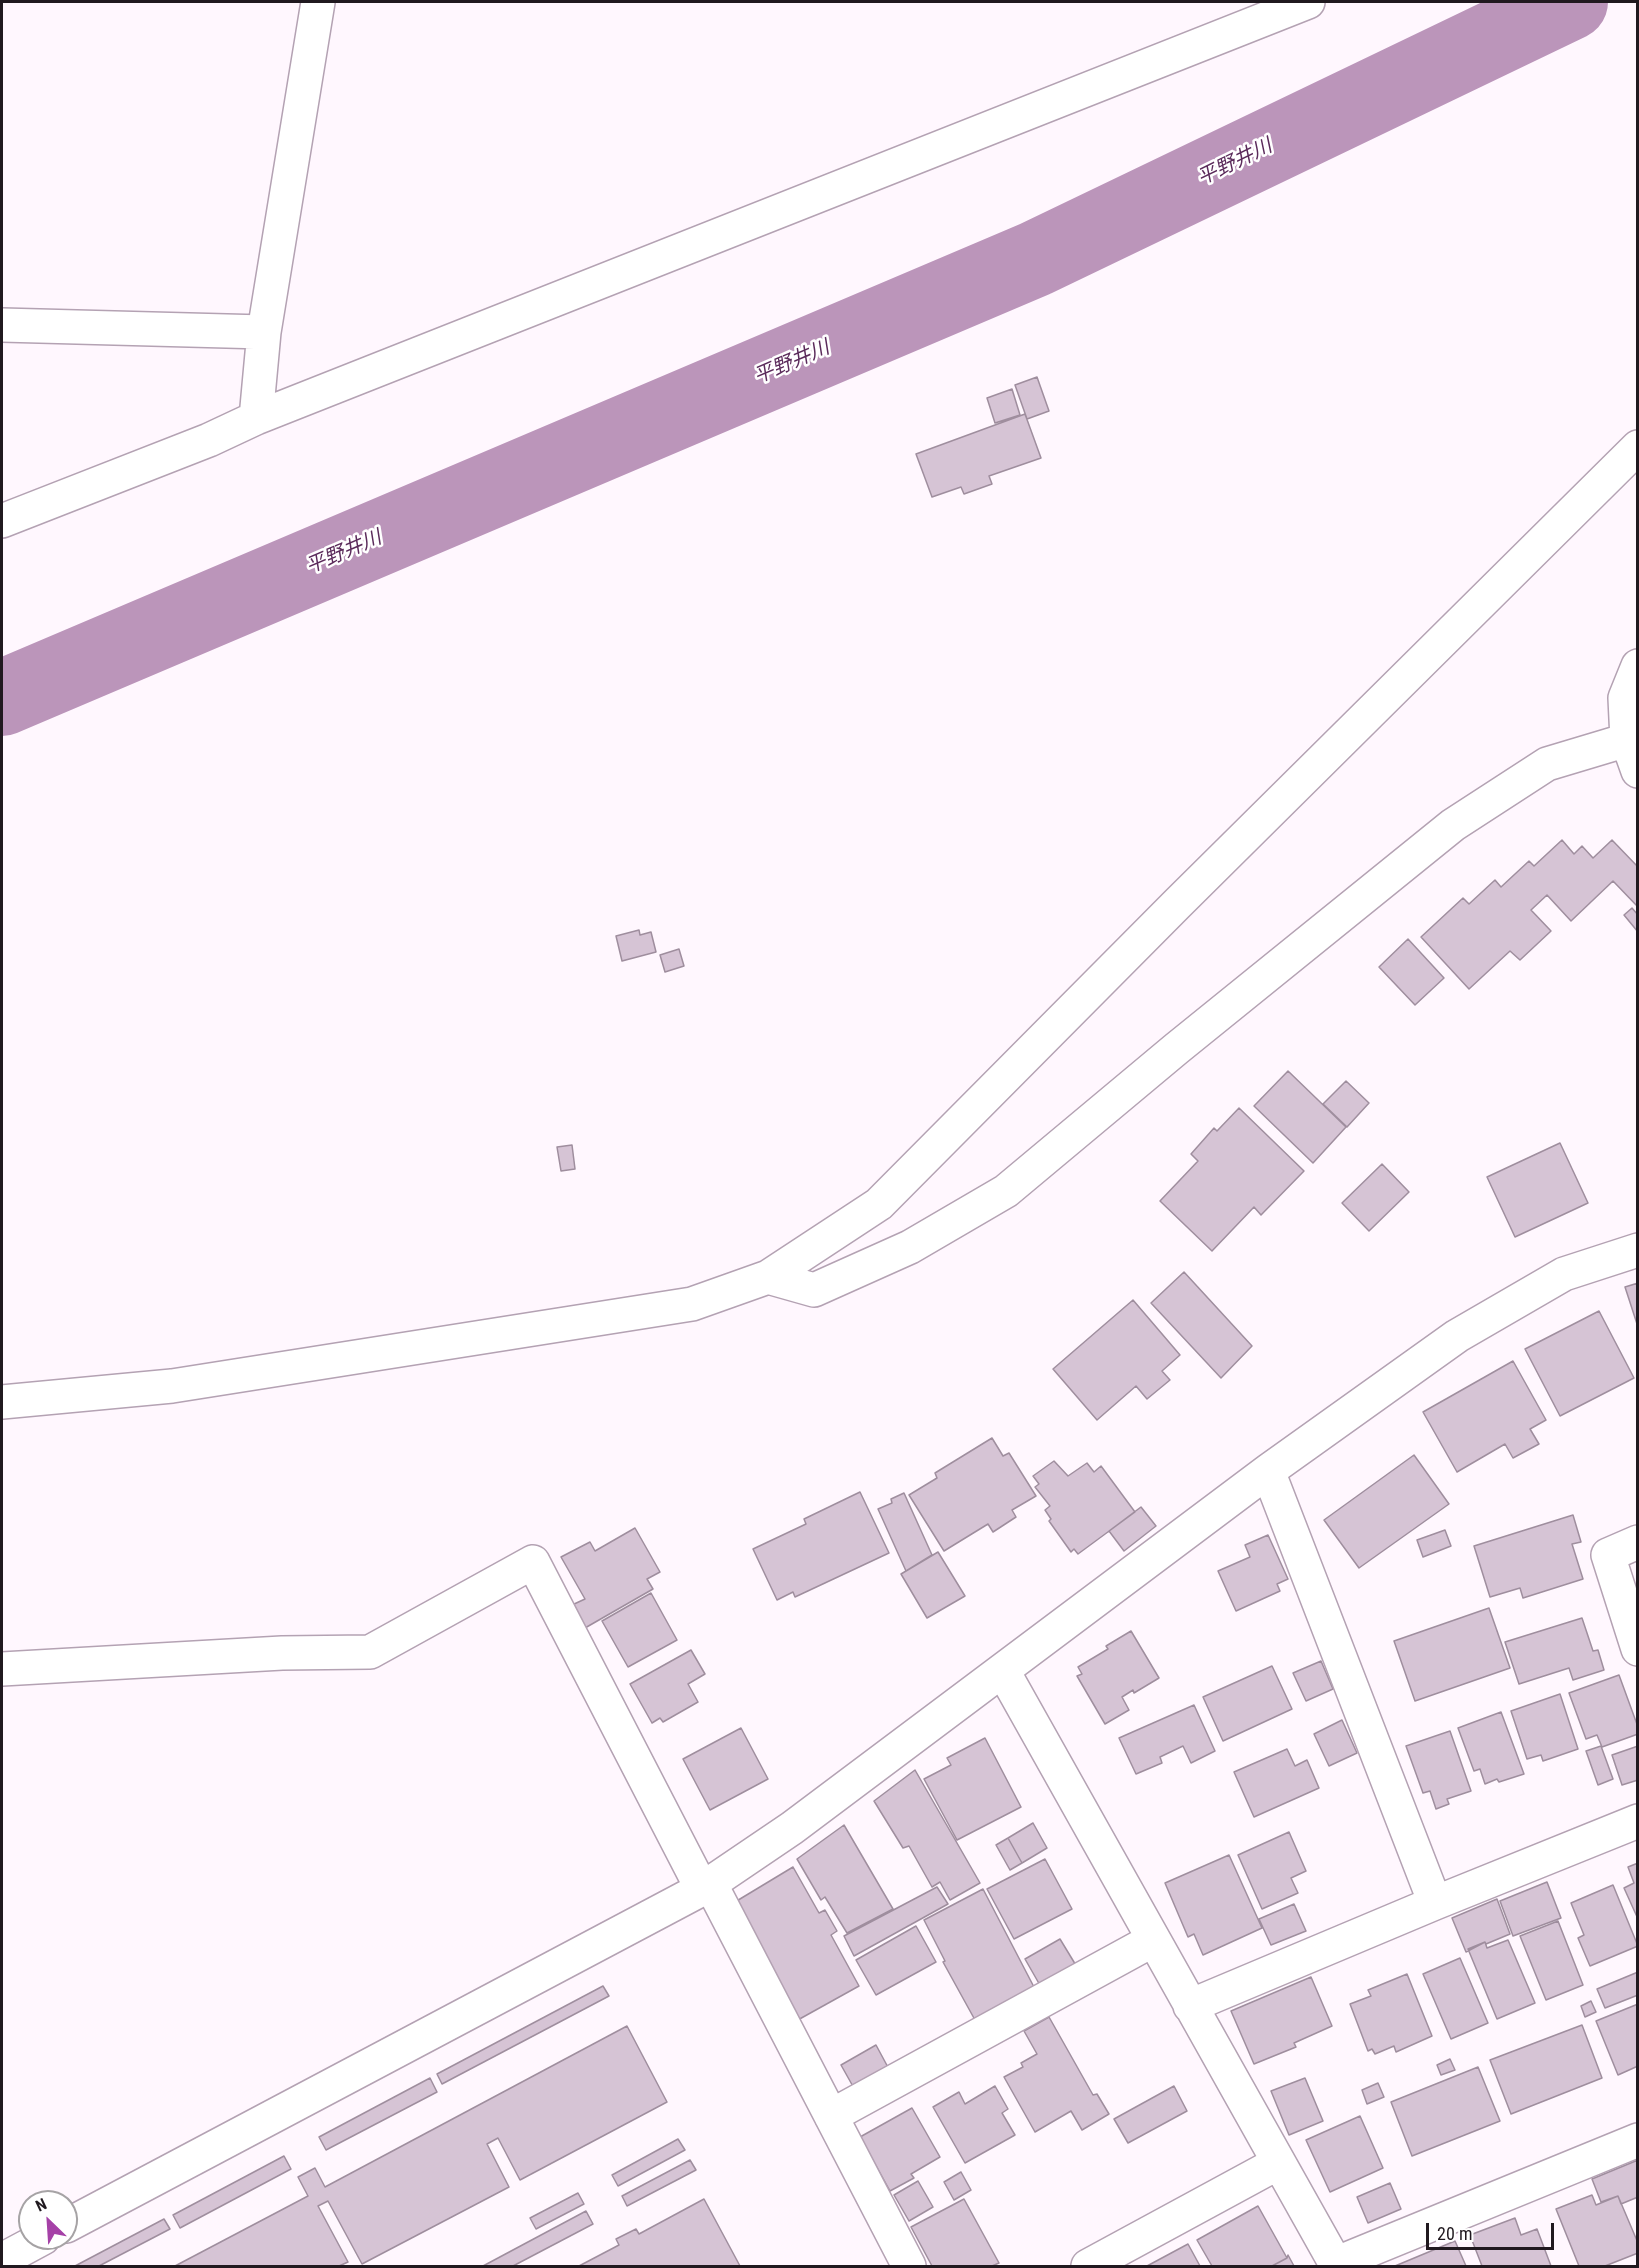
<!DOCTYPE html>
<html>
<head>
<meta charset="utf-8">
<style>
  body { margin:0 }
  #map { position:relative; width:1639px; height:2268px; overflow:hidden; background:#fff7fe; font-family:"Roboto Condensed",sans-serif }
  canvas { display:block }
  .frame { position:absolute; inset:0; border:3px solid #20191f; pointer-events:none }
  .north { position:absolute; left:18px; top:2190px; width:60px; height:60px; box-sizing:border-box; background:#fff; border:2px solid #a6a3a5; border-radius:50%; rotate:335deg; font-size:16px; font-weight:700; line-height:24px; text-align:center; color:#20191f }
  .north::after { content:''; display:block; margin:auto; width:21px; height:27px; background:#a541a7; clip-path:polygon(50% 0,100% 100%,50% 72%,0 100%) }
  .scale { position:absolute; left:1426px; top:2223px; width:128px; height:27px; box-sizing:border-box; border:3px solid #20191f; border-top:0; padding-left:8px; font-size:18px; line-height:21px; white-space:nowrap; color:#20191f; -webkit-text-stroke:4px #fff; paint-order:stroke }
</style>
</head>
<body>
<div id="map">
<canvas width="1639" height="2268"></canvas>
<div class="frame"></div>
<div class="north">N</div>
<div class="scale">20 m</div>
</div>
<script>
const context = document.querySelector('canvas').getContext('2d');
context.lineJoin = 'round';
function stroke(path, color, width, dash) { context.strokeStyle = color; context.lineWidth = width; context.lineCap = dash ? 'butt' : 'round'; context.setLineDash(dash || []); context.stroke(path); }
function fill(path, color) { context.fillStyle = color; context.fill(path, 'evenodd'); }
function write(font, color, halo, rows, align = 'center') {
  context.font = font + ' "Roboto Condensed","Noto Sans JP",sans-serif'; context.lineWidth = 5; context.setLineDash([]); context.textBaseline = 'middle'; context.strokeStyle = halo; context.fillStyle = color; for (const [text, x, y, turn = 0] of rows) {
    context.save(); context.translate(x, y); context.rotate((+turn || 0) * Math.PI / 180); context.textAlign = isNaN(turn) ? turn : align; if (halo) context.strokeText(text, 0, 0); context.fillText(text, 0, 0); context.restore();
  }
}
stroke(new Path2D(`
  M2,698L1035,259L1570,2`), '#bb95ba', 76);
const building = new Path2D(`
  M1037,377L1049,411L1027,419L1015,385Z
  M1012,389L1020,415L995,423L987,398Z
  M1025,414L1041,458L989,476L992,484L964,494L961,487L932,497L916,454Z
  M1562,840L1574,854L1582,846L1593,858L1612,840L1638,867V907L1613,881L1571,921L1547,895L1531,910L1551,931L1520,960L1510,951L1469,989L1421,937L1463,898L1469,904L1495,880L1501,887L1529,861L1534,866Z
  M1632,908L1638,915V932L1624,915Z
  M639,930L640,935L651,932L656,952L622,961L616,936Z
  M1408,939L1444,978L1415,1005L1379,967Z
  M679,949L684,966L665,972L660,955Z
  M1288,1071L1346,1127L1313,1163L1254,1106Z
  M1346,1081L1369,1103L1347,1127L1323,1104Z
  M1239,1108L1304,1171L1261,1215L1254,1207L1212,1251L1160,1201L1198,1161L1191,1154L1214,1128L1217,1131Z
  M1560,1143L1588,1203L1515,1237L1487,1177Z
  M572,1145L575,1169L561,1171L557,1147Z
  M1382,1164L1409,1192L1369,1231L1342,1203Z
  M1184,1272L1252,1346L1221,1378L1151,1303Z
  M1638,1283V1327L1625,1287Z
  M1133,1300L1180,1355L1162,1371L1170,1380L1147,1399L1136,1386L1097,1420L1053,1369Z
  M1599,1311L1634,1378L1560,1416L1525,1349Z
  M1513,1361L1546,1420L1530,1429L1539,1444L1513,1458L1505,1444L1457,1472L1423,1412Z
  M992,1438L1003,1456L1009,1453L1036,1496L1012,1510L1016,1517L993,1532L988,1524L944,1551L909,1495L937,1478L935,1473Z
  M1414,1455L1449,1504L1359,1568L1324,1520Z
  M1054,1461L1068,1476L1087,1463L1094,1472L1101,1466L1135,1512L1078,1554L1074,1549L1071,1552L1049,1521L1051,1519L1045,1510L1050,1506L1035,1487L1039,1484L1033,1476Z
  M860,1492L889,1553L795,1597L793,1592L777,1600L753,1549L806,1524L804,1519Z
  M904,1493L932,1555L906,1571L878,1509L892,1503L891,1499Z
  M1141,1507L1156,1526L1124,1551L1109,1531Z
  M1573,1515L1581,1542L1572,1544L1583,1579L1523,1598L1520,1588L1490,1597L1474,1546Z
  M635,1528L660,1572L647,1579L653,1589L585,1628L572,1605L585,1599L561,1557L590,1542L595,1551Z
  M1445,1530L1451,1546L1423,1557L1417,1540Z
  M1268,1535L1288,1579L1277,1584L1280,1591L1236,1611L1218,1571L1250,1557L1245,1545Z
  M938,1552L965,1596L927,1618L901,1574Z
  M651,1593L677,1640L628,1667L602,1621Z
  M1489,1608L1510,1668L1415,1701L1394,1641Z
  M1582,1618L1593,1651L1598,1650L1604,1670L1573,1680L1569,1668L1519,1684L1505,1642Z
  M1131,1631L1159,1678L1134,1693L1133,1690L1122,1697L1129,1710L1105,1724L1077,1676L1082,1674L1078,1667L1108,1649L1106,1646Z
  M691,1650L705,1674L688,1684L698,1702L663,1722L660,1718L652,1723L630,1684Z
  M1321,1661L1333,1689L1306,1701L1293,1673Z
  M1272,1666L1292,1709L1223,1741L1203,1697Z
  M1619,1675L1638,1727V1734L1602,1747L1597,1735L1586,1739L1569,1693Z
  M1560,1694L1578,1749L1543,1761L1541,1755L1527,1759L1511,1711Z
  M1194,1705L1215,1751L1191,1763L1183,1746L1160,1757L1162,1763L1136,1774L1119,1738Z
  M1501,1712L1524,1774L1499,1782L1497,1779L1485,1784L1480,1769L1474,1771L1458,1728Z
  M1342,1720L1357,1753L1329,1766L1314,1734Z
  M741,1728L768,1779L710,1810L683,1759Z
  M1450,1731L1471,1791L1447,1799L1449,1804L1436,1809L1430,1791L1423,1793L1406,1746Z
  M985,1738L1021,1807L957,1840L924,1779L951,1765L947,1758Z
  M1601,1746L1613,1779L1598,1785L1586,1751Z
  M1638,1746V1780L1622,1785L1612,1755Z
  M1287,1749L1295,1766L1307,1760L1319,1788L1254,1817L1234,1772Z
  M915,1770L980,1883L950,1900L940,1882L932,1887L909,1846L903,1848L874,1801Z
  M1033,1823L1047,1848L1022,1863L1008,1838Z
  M844,1825L893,1909L847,1933L825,1897L821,1900L797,1859Z
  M1289,1832L1306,1871L1291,1878L1298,1893L1262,1909L1238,1855Z
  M1008,1838L1022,1863L1010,1870L996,1845Z
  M1229,1855L1262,1928L1203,1955L1194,1934L1188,1937L1165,1883Z
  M1045,1859L1072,1909L1014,1939L987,1889Z
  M1638,1863V1919L1624,1888L1634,1883L1628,1867Z
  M793,1867L819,1913L825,1910L837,1931L831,1935L859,1986L796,2021L735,1902Z
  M1547,1882L1561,1918L1513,1936L1500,1901Z
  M1613,1885L1638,1946L1590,1966L1578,1938L1584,1935L1571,1903Z
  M937,1887L948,1904L854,1956L844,1936Z
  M983,1889L1035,1989L975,2020L943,1962L945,1961L924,1920Z
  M1497,1899L1510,1934L1486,1944L1485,1942L1466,1952L1452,1918Z
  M1294,1904L1306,1931L1271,1945L1259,1919Z
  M1558,1921L1583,1985L1546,2000L1520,1936Z
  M916,1926L936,1962L876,1995L856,1960Z
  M1060,1939L1077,1967L1041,1987L1025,1959Z
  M1508,1940L1535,2003L1497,2019L1468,1949L1485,1942L1487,1948Z
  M1460,1958L1488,2023L1451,2039L1423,1974Z
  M1638,1972V1995L1605,2008L1597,1989Z
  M1407,1974L1432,2036L1396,2052L1394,2046L1375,2054L1372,2049L1368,2051L1350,2004L1371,1996L1368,1990Z
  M1311,1977L1332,2026L1294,2043L1296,2047L1254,2064L1231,2011Z
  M603,1986L609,1996L442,2084L437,2074Z
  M1591,2001L1596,2012L1585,2017L1581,2006Z
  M1638,2004V2066L1618,2075L1596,2021Z
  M1049,2017L1093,2095L1097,2094L1109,2114L1082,2130L1071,2111L1035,2132L1004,2077L1023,2067L1021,2063L1037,2054L1024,2031Z
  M1582,2025L1602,2078L1511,2114L1490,2060Z
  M627,2026L667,2102L520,2180L498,2138L487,2144L509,2187L362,2264L328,2201L318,2206L348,2262L339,2266H175L308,2196L298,2177L315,2168L325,2187Z
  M876,2045L890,2071L855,2090L841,2065Z
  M1450,2059L1455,2070L1441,2075L1437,2065Z
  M1478,2067L1500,2121L1412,2156L1391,2102Z
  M430,2078L437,2092L326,2150L319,2137Z
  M1305,2078L1323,2121L1289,2135L1271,2091Z
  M1378,2083L1384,2097L1367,2104L1362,2090Z
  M995,2086L1008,2109L1002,2113L1015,2135L965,2163L933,2107L959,2092L965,2104Z
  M1174,2086L1187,2111L1128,2143L1114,2119Z
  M912,2108L940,2157L911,2174L914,2178L890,2191L860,2137Z
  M1360,2116L1383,2168L1330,2192L1306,2140Z
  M678,2139L685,2150L618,2186L612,2175Z
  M284,2156L291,2169L180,2228L173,2215Z
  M690,2160L696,2170L627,2206L622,2196Z
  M1638,2160V2197L1621,2204L1618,2196L1601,2202L1592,2179Z
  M961,2172L971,2190L954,2200L944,2182Z
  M918,2181L933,2207L909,2221L894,2195Z
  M1390,2183L1401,2209L1368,2223L1357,2197Z
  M578,2193L584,2204L536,2229L530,2218Z
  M1592,2195L1596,2205L1618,2196L1638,2243V2253L1605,2266H1579L1556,2209Z
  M704,2199L740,2266H579L619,2245L616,2239L636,2229L639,2234Z
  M964,2199L999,2263L992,2266H932L911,2227Z
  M1258,2206L1287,2258L1272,2266H1212L1197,2240Z
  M586,2211L593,2224L513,2266H483Z
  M1515,2218L1521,2235L1537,2229L1551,2266H1482L1470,2235Z
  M164,2219L170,2229L99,2266H75Z
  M1455,2241L1466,2266H1395Z
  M1188,2244L1200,2266H1147Z
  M1288,2255L1294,2266H1272L1287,2258Z`);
fill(building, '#d6c4d5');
stroke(building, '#9f8e9e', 1.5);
const street = new Path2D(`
  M2,325L264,332
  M256,418L264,332L318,2
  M2,521L209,440L256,418L1308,2
  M1638,666L1625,698L1627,740L1638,771
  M768,1277L814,1290L910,1247L1006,1191L1176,1049L1453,825L1547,764L1627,740
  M2,1402L172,1386L692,1304L768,1277L879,1204L1177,904L1638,447
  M1268,1471L1435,1903
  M1638,1542L1608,1555L1638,1649
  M2,1669L282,1653L370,1652L533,1562L702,1889
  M1003,1671L1337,2266
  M710,1883L909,2266
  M1190,2006L1435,1903L1638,1821
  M831,2116L1153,1940
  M66,2226L702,1889L792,1828L1268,1471L1457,1336L1564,1274L1638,1250
  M2,2260L43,2238
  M1335,2264L1638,2140
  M1088,2266L1278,2163`);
stroke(street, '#b4a2b3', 36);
stroke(street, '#fff', 33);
write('italic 20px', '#5b2b5b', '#fff', [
  ["平野井川",1235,163,-26],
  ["平野井川",792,363,-23],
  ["平野井川",344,553,-23]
]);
</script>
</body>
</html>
